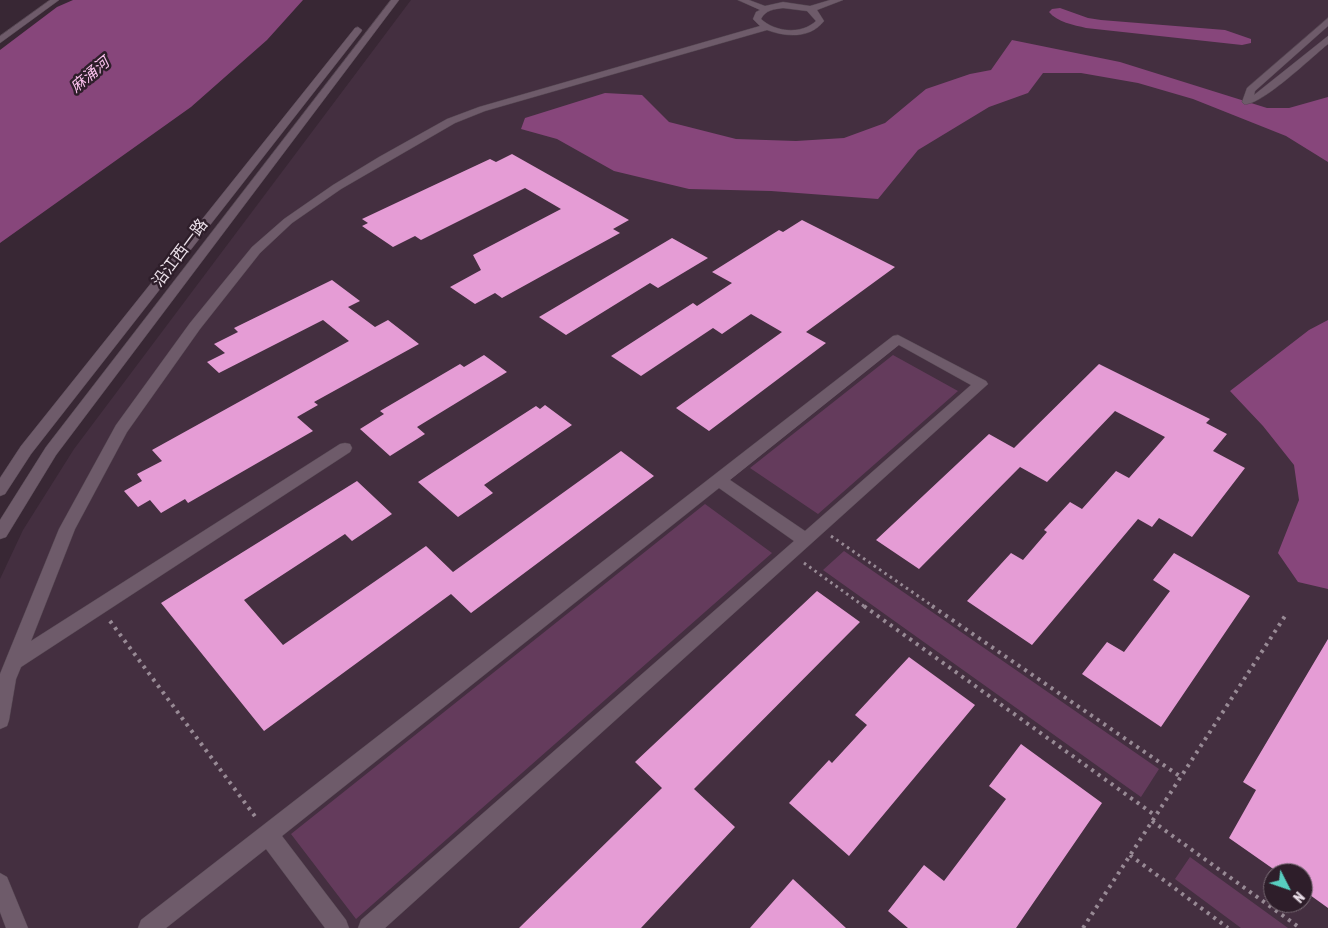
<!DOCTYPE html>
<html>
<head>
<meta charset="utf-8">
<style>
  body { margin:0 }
  #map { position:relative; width:1328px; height:928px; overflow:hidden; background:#382734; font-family:"Asap Condensed",sans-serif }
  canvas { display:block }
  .north { position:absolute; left:1263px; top:863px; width:50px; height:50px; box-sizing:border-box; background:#2e1e2a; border:1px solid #7a6c76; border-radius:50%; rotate:131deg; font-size:14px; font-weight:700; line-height:20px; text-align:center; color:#ebe0e9 }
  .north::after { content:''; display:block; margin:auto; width:18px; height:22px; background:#58cec0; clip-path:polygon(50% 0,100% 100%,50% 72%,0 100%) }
</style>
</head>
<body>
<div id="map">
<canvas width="1328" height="928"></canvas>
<div class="north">N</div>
</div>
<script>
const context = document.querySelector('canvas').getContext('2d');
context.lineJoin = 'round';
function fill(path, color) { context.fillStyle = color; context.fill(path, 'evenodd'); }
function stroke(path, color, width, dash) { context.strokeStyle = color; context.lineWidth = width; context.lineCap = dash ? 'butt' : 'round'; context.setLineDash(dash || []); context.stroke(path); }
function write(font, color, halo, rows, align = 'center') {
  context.font = font + ' "Asap Condensed","Noto Sans SC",sans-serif'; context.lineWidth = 5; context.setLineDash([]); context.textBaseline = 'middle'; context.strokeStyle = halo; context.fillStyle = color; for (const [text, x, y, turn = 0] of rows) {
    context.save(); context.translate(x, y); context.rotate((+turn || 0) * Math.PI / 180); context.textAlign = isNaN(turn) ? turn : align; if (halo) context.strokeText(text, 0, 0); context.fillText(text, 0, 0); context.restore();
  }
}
fill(new Path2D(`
  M411,0H1328V928H0V579L23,530L74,449ZM1273,873H1303V903H1273Z`), '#442f40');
fill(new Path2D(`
  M893,355L958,391L818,514L750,468Z
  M705,504L772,553L356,919L291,834Z
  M844,551L1159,769L1141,797L823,570Z
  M1190,857L1288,928H1241L1175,879Z`), '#643b5c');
fill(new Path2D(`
  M73,0H303L267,40L191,107L0,243V50L57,7Z
  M1060,8L1088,18L1101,20L1225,30L1251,39V43L1242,45L1086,28C1074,25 1057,22 1049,12L1052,9Z
  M1012,40L1120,62L1267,108H1289L1328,97V162L1286,136L1193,99L1138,83L1081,73H1043L1028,93L989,107L918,150L878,199L771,191L689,189L614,171L557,139L521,129L525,118L605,93L642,95L669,122L736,139L796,141L844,138L885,123L926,89L970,74L991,70Z
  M1328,320V589L1298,582L1278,553L1299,500L1294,465L1263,426L1230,391L1309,330Z`), '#87467b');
fill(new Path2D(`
  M512,154L629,220L613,229L620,233L569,261L502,298L495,293L475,304L450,287L481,270L473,255L561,209L525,188L421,240L415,236L393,247L362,226L368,223L362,219L430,187L490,159L496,162Z
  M802,220L895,267L806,332L826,343L709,431L676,408L782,332L751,314L722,334L713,328L641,376L611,356L693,303L697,306L732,283L712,272L779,230L783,232Z
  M672,238L708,258L658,288L650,283L566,335L539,317Z
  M332,280L360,301L348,307L375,327L388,320L419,344L314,402L318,405L297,417L313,431L188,503L185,499L161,513L150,500L138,507L124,491L142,481L137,474L162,461L152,450L349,341L323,320L219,373L207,362L225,353L214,344L238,332L234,328Z
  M484,355L507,372L417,427L425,434L390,456L360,429L384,414L380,411L460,364L464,367Z
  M1099,364L1210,419L1206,423L1227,434L1213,451L1245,468L1192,537L1159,518L1152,527L1138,519L1032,645L967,601L1011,553L1023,560L1047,532L1044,530L1070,502L1082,509L1116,471L1129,478L1165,437L1115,411L1047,482L1020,467L919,569L876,540L989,434L1014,448Z
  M545,405L572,425L484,485L493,493L458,517L418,482L536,406L540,409Z
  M621,451L654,476L471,613L451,594L264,731L161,603L357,481L392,514L352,541L345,534L244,600L283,645L426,546L453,572Z
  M1174,553L1250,596L1161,727L1082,674L1107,642L1124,652L1170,591L1153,580Z
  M817,591L860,622L694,789L735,827L641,928H519L662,788L635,762Z
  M1328,639V908L1303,890V873H1279L1229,838L1256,790L1243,782Z
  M909,657L975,705L849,856L789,803L829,760L832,763L867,725L855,715Z
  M1021,744L1102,803L1016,928H908L888,911L924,865L944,881L1006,799L989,786Z
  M793,879L846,928H750Z`), '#e59cd5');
const minor = new Path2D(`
  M50,0H59L0,43V36Z
  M391,0H399L56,455L6,537L0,539V520L46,447Z
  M738,0H749L765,6L783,2L810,6L830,0H843L817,10L824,21C810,39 786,37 767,30L485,111L455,123L341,189L292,223L260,253L200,329L127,432L75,529L31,641L340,444L345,443L350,444L352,448L350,452L21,667L16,679L9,720L7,726L0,729V674L59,529L116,425L190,323L252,247L284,219L333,185L379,157L447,119L479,107L760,26L753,19L756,12L760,10ZM783,8L807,11L816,21C801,35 775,32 761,19C765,10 775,9 783,8Z
  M1328,18V26L1255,91L1254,95L1328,36V44C1313,56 1260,107 1244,104L1242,102L1247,88Z
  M358,27L362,30L361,32L31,454L5,494L0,496V478L21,446L355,28Z
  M898,335L986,381L988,384L385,928H358L361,920L794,541L719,488L282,836L346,920L349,928H325L266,849L166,928H138L141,920L893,336ZM899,345L971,385L805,531L730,480Z
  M0,873L7,877L28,928H6L0,912Z`);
stroke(minor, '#544651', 1);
stroke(new Path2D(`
  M831,536L934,607
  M804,563L865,607`), '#988a95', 3, [2.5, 4]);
stroke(new Path2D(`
  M864,606L1156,816
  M932,606L1181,777
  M110,621L257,819
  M1152,821L1300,928
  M1130,855L1228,928
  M1083,928L1285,616`), '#988a95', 4, [3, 5]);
fill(minor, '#6e5b6a');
write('italic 15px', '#fac1ed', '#2e1e2a', [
  ["麻涌河",90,75,-40]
]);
write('16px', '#ebe0e9', '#2e1e2a', [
  ["沿江西一路",180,253,-53]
]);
</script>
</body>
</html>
